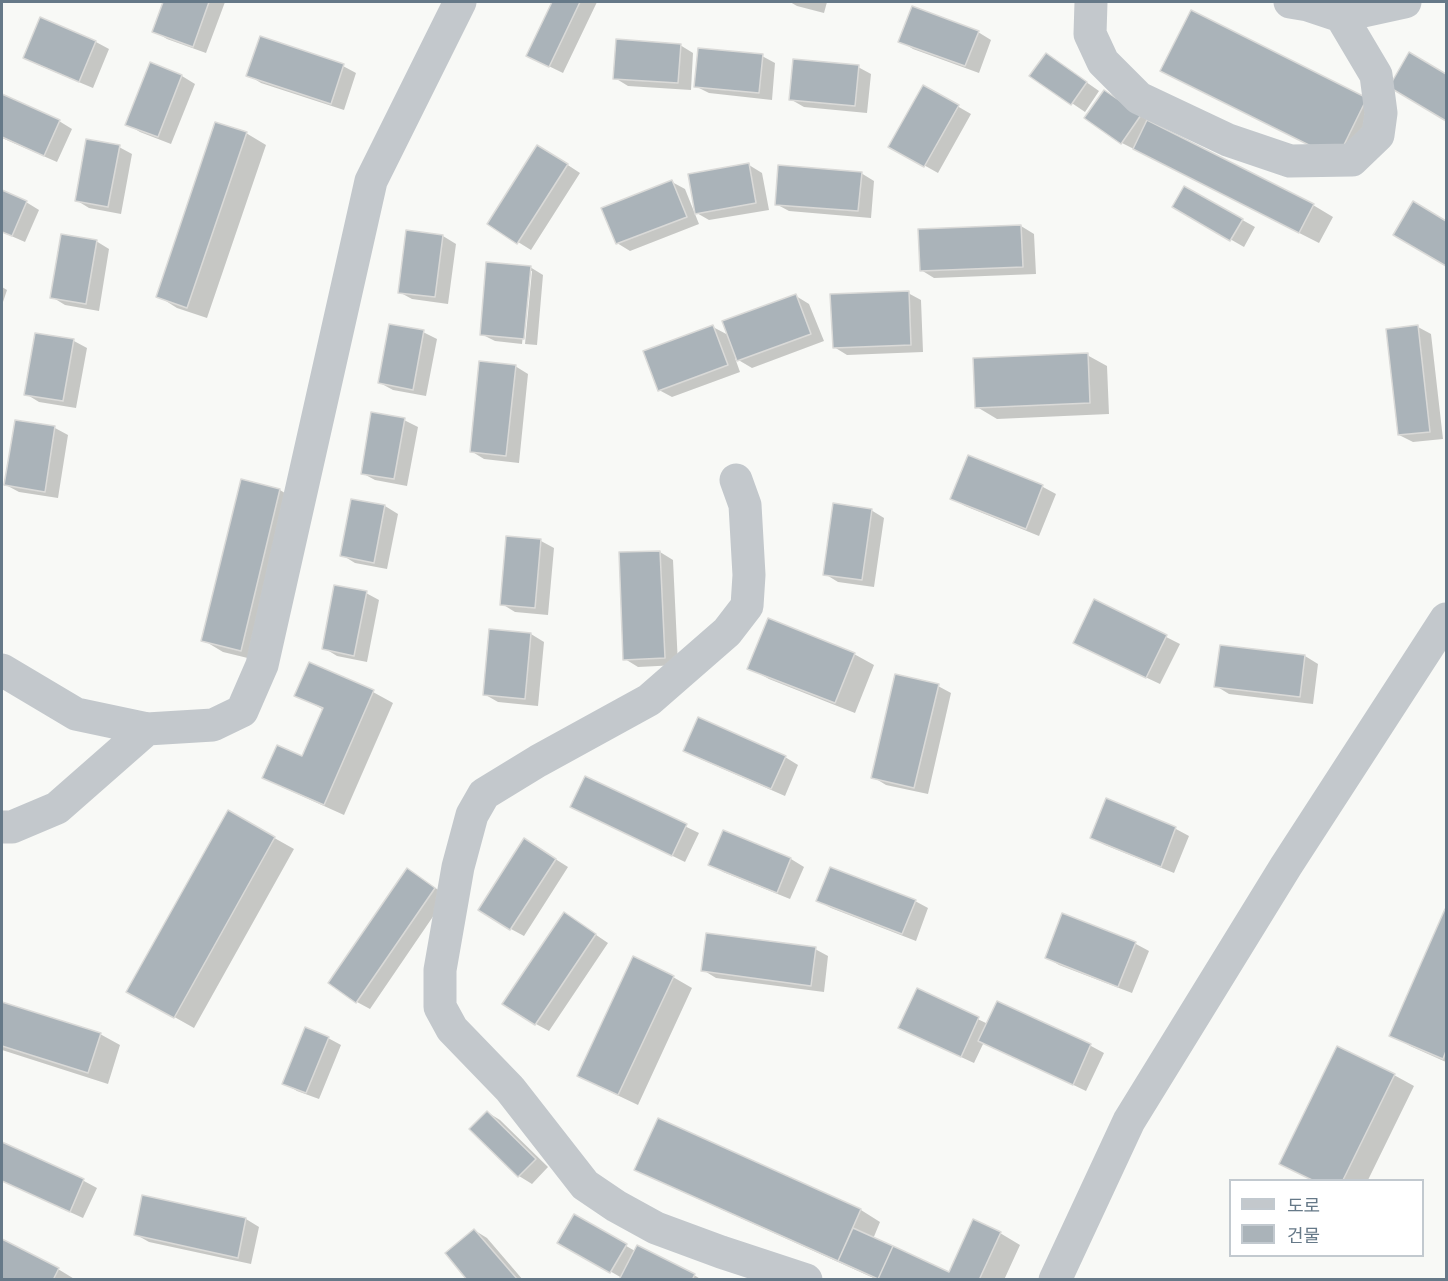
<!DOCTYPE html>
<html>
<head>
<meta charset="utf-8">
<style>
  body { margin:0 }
  #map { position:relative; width:1448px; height:1281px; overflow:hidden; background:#f8f9f6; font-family:"Public Sans","Noto Sans KR",sans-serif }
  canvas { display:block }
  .frame { position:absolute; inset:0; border:3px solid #667988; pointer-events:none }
  .legend { position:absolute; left:1229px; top:1179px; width:195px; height:78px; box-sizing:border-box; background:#fff; border:2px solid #c2c9cf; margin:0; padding:8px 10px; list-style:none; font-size:18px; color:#667988 }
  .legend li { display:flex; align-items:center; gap:12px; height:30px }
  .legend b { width:30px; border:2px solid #c2c9cf }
</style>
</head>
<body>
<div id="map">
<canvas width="1448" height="1281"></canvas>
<div class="frame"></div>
<ul class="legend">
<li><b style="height:8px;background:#c3c8cc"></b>도로</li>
<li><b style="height:16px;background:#aab3b9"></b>건물</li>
</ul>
</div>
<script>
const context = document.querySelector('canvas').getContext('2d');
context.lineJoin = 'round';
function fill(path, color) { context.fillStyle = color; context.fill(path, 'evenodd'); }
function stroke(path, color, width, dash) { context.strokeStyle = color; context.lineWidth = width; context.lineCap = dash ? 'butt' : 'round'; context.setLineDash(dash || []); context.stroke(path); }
fill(new Path2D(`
  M164,2H225L206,53L167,39L154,31Z
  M554,2H597L563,73L528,56Z
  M790,2H827L824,13L797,6Z
  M1192,12L1367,99L1357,169Z
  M978,32L991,40L979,73L913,49L900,41Z
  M96,42L109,49L93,88L38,65L25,58Z
  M680,45L693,53L691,90L628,86L615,78Z
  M1410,54L1446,75V119L1391,87Z
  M762,56L775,63L772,100L709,93L695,86Z
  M1059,63L1099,91L1085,112L1032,76Z
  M151,64L182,76L195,84L171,144L140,132L127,124Z
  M343,66L356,73L344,110L261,83L248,75Z
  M858,67L871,74L867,113L804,107L790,99Z
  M924,87L971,114L938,173L890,146Z
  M3,96L59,121L72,129L57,162L2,138V99Z
  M1117,99L1153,124L1313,205L1333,217L1319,243L1122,143Z
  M246,133L266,145L207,318L177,308L158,296Z
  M119,147L132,154L121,214L89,208L76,200Z
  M551,154L580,173L531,250L489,224Z
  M749,165L762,173L769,210L709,220L695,212Z
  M861,173L874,181L871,218L789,211L776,204Z
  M672,182L685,189L699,224L630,251L617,243Z
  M1185,188L1255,227L1244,247L1174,207Z
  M2,192L26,202L39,210L25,242L2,232Z
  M1413,203L1446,222V265L1395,234Z
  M1021,226L1034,234L1036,274L934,278L921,270Z
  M407,231L443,236L456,244L448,304L412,299L399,292Z
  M96,241L109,249L99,311L65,305L52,297Z
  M530,267L543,275L537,345L525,344L532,271H529L522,344L495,341L481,334Z
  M2,287L7,290L2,305Z
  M908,293L921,300L923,352L847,355L834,347Z
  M796,296L809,304L824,341L752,368L735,358L740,372L672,397L659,390L713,327L730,336Z
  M1418,327L1431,334L1443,439L1413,442L1399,435Z
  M423,332L437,339L426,396L393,390L380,383Z
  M74,341L87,348L76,408L39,402L26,394Z
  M1087,355L1107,366L1109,414L997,419L977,407Z
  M515,366L528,374L519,463L484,459L471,451Z
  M404,420L418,427L407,486L375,480L362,473Z
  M55,428L68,435L58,498L19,492L6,485Z
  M969,457L1043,487L1056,494L1039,536L965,506L952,498Z
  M280,490L299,502L260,661L223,652L203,640Z
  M385,506L398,514L387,569L355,563L342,555Z
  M871,510L884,518L874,587L838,582L825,574Z
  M541,541L554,548L548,615L515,612L502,604Z
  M660,552L673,560L678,665L638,667L625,659Z
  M366,593L379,600L367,662L337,656L324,648Z
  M1095,601L1180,644L1160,684L1088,650Z
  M531,634L544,642L538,706L498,702L484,694Z
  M1221,646L1305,656L1318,664L1313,704L1229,694L1216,686Z
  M854,654L874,665L855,713L769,679L749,668Z
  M938,686L951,693L928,794L886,785L873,777Z
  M373,692L393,703L344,815L284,788L264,777L303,758L324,710L296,695Z
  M685,750L785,757L798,765L785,796L698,758Z
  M585,778L699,833L685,862L572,807Z
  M1107,800L1176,829L1189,836L1174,873L1105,845L1092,838Z
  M228,812L294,849L194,1028L128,991Z
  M723,832L791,859L804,867L790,899L723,872L710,864Z
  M538,848L568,867L524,936L511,929Z
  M421,878L447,896L370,1009L357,1002Z
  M818,901H915L928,908L916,941L831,908Z
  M1446,911V1062L1410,1046L1391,1035Z
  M1063,915L1136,944L1149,951L1132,993L1059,965L1046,957Z
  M577,922L608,943L549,1031L536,1024Z
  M815,949L828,956L824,992L716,978L703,970Z
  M673,977L692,988L638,1105L598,1086L578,1075Z
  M917,990L988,1024L998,1003L1091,1046L1104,1053L1086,1091L984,1042L974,1063L913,1035L900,1028Z
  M2,1003L100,1034L120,1045L108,1084L2,1050Z
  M328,1038L341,1045L319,1099L297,1091L284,1083Z
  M1394,1075L1414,1086L1368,1180H1312L1281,1164Z
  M487,1112L500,1120L548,1167L532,1184L519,1176L471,1129Z
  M659,1120L861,1210L880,1222L873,1239L950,1274L1000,1233L1020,1245L1004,1280H878L656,1180L636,1169Z
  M2,1144L84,1181L97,1188L83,1218L2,1181Z
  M144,1197L246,1219L259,1227L251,1264L149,1242L135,1234Z
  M574,1216L635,1251L694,1275L702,1280H621L622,1278L559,1242Z
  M474,1230L487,1238L523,1280H470Z
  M2,1241L58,1269L76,1280H2Z`), '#0003');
const building = new Path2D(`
  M163,2H209L193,47L152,32Z
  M552,2H580L549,67L526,56Z
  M912,6L979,31L965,66L898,42Z
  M1191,10L1367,98L1337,159L1160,71Z
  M40,17L96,41L79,82L23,58Z
  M260,36L344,64L331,104L246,76Z
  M616,39L681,44L678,83L613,79Z
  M698,48L763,54L759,93L694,87Z
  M1409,52L1446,74V121L1389,87Z
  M1046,53L1087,82L1071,105L1029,76Z
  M793,59L859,65L855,106L789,100Z
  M150,62L182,75L158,137L125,125Z
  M923,85L959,105L924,167L888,147Z
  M1104,90L1141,115L1121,144L1084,118Z
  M2,94L60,120L44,156L2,137Z
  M1147,120L1314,204L1299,233L1133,149Z
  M215,122L247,132L187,308L156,297Z
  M86,139L120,145L108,207L75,201Z
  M537,145L568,164L517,244L487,224Z
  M749,163L756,203L695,214L688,174Z
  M778,165L862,172L858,211L775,205Z
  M672,180L687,217L616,244L601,208Z
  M1184,186L1243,219L1230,241L1172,207Z
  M2,190L27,201L12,236L2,232Z
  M1413,201L1446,221V266L1393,235Z
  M1021,225L1023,267L920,271L918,229Z
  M406,230L443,235L435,297L398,293Z
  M61,234L97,240L86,304L50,298Z
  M486,262L531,266L524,339L480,335Z
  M909,291L911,345L833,348L830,294Z
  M796,294L811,334L737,361L722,321Z
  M389,324L424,330L413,390L378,383Z
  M713,325L728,365L658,391L643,351Z
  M1418,325L1430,432L1398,435L1386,329Z
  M35,333L74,339L63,401L24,395Z
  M1088,353L1090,403L975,408L973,358Z
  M479,361L516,365L506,456L470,452Z
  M371,412L405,418L394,479L361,474Z
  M15,420L55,426L45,492L4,485Z
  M968,455L1043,485L1026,529L950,499Z
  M241,479L280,489L241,651L201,641Z
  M351,499L385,505L374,563L340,556Z
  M833,503L872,509L862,580L823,575Z
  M506,536L541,539L535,608L500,605Z
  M660,551L665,658L623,660L619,552Z
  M334,585L367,591L354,656L322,649Z
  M1094,599L1167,635L1146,678L1073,643Z
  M768,618L855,653L835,703L747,669Z
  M489,629L531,633L525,699L483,695Z
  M1220,645L1305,655L1300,697L1214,687Z
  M309,662L374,690L324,805L262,778L277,745L302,756L323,708L294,696Z
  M895,674L939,684L914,788L871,778Z
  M698,717L786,756L771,789L683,751Z
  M585,776L687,824L672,856L570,807Z
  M1106,798L1176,827L1161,867L1090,838Z
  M228,810L275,837L174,1018L126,992Z
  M723,830L791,858L777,893L708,865Z
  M524,838L556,859L510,930L478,910Z
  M830,867L916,900L902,934L816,901Z
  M407,868L435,888L356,1003L328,983Z
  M1445,909L1446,910V1051L1443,1059L1389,1036Z
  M564,912L596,934L535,1025L502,1004Z
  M1062,913L1136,942L1118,987L1045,958Z
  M706,933L816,947L811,986L701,971Z
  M633,956L674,976L618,1095L577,1076Z
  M917,988L979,1017L961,1057L898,1028Z
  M997,1001L1091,1044L1073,1085L978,1041Z
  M2,1002L101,1033L88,1073L2,1046Z
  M305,1027L329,1037L306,1093L282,1084Z
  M1337,1046L1395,1074L1343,1180H1312L1279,1164Z
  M487,1111L536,1159L518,1177L469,1129Z
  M658,1118L861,1209L838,1261L634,1170Z
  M2,1142L84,1179L70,1212L2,1181Z
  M142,1195L246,1218L238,1258L134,1235Z
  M574,1214L627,1244L610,1273L557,1243Z
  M973,1219L1001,1232L979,1280L878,1279L893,1246L949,1272Z
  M853,1228L893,1246L878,1279L838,1261Z
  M474,1229L518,1280H467L445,1253Z
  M2,1239L59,1268L53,1280H2Z
  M637,1245L695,1274L692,1280H619Z`);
fill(building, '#aab3b9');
stroke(building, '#dadad8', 1.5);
stroke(new Path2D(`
  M1091,2L1090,34L1103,62L1139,98L1228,140L1290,161L1352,160L1378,135L1381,113L1376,75L1341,16
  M1290,2L1308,5L1341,16L1405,2
  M736,480L745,505L749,575L747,606L727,632L649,700L538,761L484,794L472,815L458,867L440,970V1007L452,1029L510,1089L585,1185L616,1206L656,1228L721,1252L806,1280
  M2,670L76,714L147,729L213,725L242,711L262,665L371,181L460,2
  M2,827H12L57,808L147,729
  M1055,1280L1129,1121L1286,866L1446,619`), '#c3c8cc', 33);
</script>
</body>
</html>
